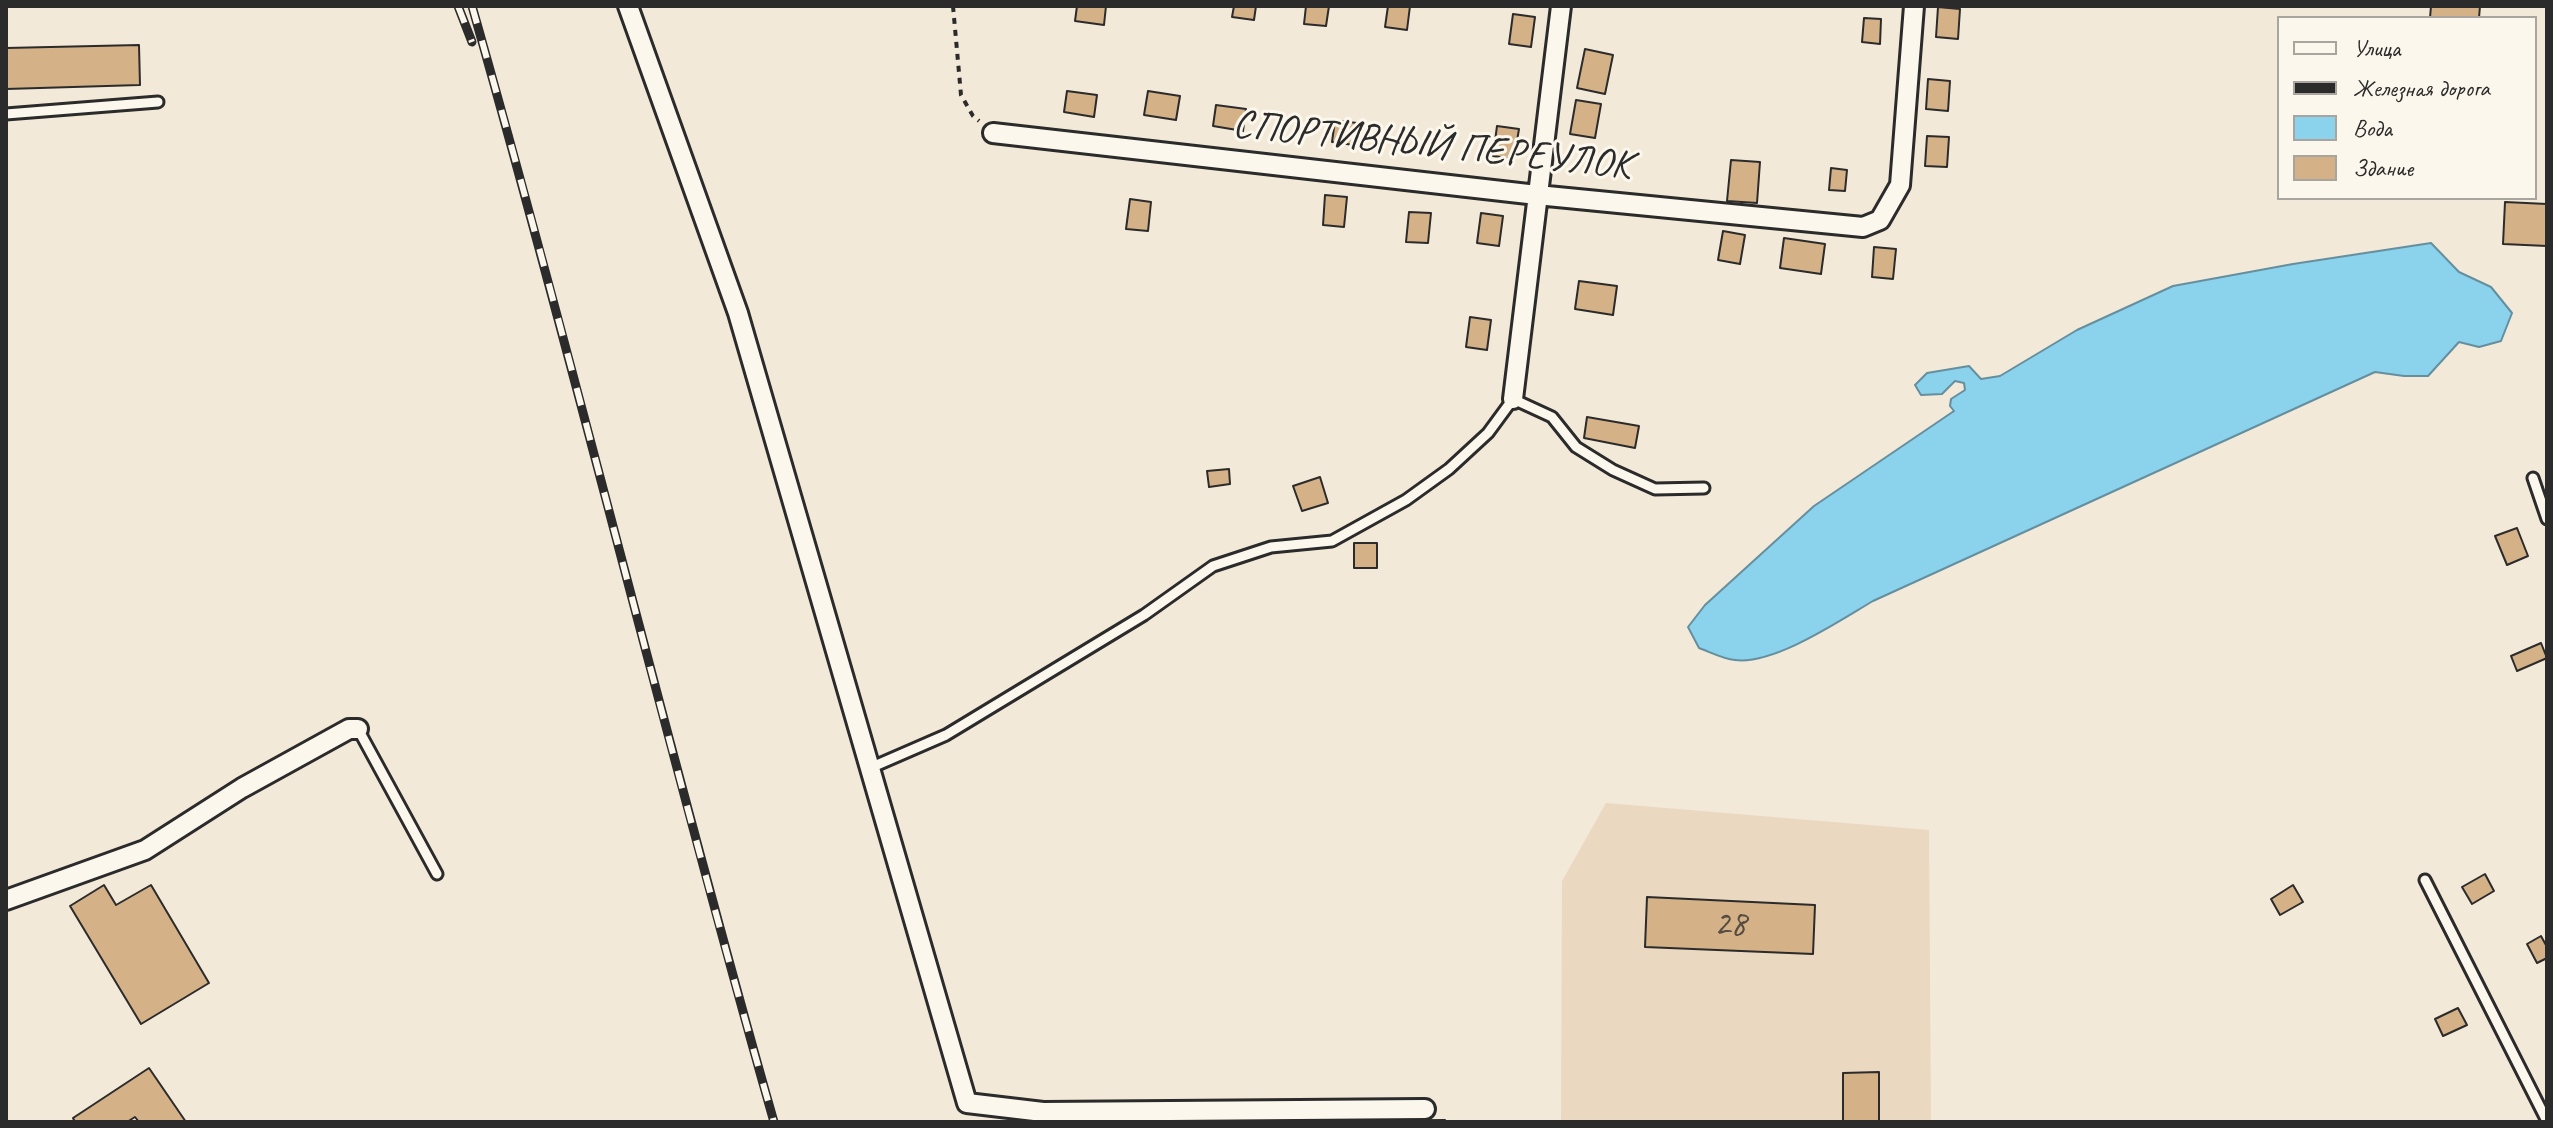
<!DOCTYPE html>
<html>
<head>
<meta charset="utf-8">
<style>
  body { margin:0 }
  #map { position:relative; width:2553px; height:1128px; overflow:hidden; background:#f3e9d8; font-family:Caveat,sans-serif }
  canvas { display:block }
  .frame { position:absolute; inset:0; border:8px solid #2b2b2b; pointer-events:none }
  .legend { position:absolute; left:2277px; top:16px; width:260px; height:184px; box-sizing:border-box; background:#fbf7ec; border:2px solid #a8a59f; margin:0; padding:10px 14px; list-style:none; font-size:24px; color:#2b2b2b }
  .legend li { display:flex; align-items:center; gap:16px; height:40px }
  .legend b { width:40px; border:2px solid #a8a59f }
</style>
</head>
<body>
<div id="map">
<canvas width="2553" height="1128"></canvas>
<div class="frame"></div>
<ul class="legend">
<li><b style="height:10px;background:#fbf7ec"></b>Улица</li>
<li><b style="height:10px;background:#2b2b2b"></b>Железная дорога</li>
<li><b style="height:22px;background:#8bd2ec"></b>Вода</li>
<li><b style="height:22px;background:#d4b187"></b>Здание</li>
</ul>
</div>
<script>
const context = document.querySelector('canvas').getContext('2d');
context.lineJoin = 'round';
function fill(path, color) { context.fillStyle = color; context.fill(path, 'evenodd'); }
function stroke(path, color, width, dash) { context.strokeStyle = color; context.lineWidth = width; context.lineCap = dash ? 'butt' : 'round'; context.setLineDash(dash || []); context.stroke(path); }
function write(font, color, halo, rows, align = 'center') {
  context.font = font + ' Caveat,sans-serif'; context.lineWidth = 6; context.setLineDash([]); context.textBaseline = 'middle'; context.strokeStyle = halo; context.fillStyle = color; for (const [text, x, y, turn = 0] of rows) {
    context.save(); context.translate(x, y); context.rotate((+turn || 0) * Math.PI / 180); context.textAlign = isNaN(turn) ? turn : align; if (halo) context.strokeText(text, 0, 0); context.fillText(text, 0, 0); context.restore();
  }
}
fill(new Path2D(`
  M1606,803L1929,830L1931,1122H1561L1562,881Z`), '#ead8c0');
const water = new Path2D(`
  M2431,243L2459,272L2491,287L2512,313L2501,341L2479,347L2459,342L2428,376H2404L2375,372L1873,601C1839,621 1774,665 1735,660C1723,659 1710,652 1699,648L1688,627L1705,605L1814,506L1954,411L1950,406L1951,399L1965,390L1964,383L1955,381L1942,394L1921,395L1915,385L1927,373L1969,366L1981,379L2000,376L2077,330L2173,286L2293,264Z`);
fill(water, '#8bd2ec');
stroke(water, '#658f9f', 2);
const building = new Path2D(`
  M1077,6H1106L1104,25L1075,21Z
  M1234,6H1256L1254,20L1232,17Z
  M1306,6H1329L1326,26L1304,24Z
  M1388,6H1410L1407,30L1385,27Z
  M2431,6H2480L2479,18H2430Z
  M1938,7L1960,9L1958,39L1936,37Z
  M1513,14L1535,17L1531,47L1509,44Z
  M1864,18L1881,19L1880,44L1862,42Z
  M139,45L140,85L6,89V48Z
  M1585,49L1613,55L1605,94L1577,88Z
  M1928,79L1950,81L1948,111L1926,109Z
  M1067,91L1097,95L1094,117L1064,112Z
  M1148,91L1180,96L1176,120L1144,115Z
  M1576,100L1601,104L1595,138L1570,134Z
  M1216,105L1246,109L1243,131L1213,126Z
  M1335,120L1364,124L1361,146L1332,142Z
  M1497,126L1519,129L1514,159L1493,156Z
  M1927,136L1949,137L1947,167L1925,166Z
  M1731,160L1760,162L1757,203L1727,201Z
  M1831,168L1847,170L1845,191L1829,190Z
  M1325,195L1347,197L1344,227L1323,225Z
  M1130,199L1151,202L1148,231L1126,229Z
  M2505,202L2547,204V246L2503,244Z
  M1409,212L1431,213L1428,243L1406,242Z
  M1481,213L1503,216L1499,246L1477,243Z
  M1723,231L1745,235L1740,264L1718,260Z
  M1784,238L1825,244L1821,274L1780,268Z
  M1874,247L1896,249L1893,279L1872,277Z
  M1579,281L1617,286L1613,315L1575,309Z
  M1470,317L1491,320L1487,350L1466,347Z
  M1587,417L1639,426L1635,448L1584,438Z
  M1229,469L1230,484L1209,487L1207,471Z
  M1320,477L1328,503L1302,511L1293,486Z
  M2517,528L2528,556L2507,565L2495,536Z
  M1354,543H1377V568H1354Z
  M2541,643L2547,658L2517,671L2511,656Z
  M2485,874L2494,891L2472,904L2462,887Z
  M104,885L116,905L151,885L209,983L141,1024L70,906Z
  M2293,885L2303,902L2280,915L2271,899Z
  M1647,897L1815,905L1813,954L1645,947Z
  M2541,936L2547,947V958L2537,963L2527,944Z
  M2458,1008L2467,1025L2443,1036L2435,1019Z
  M149,1068L186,1122H139L135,1117L127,1122H75L73,1118Z
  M1879,1072V1122H1843V1073Z
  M1445,1120V1122H1225Z`);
fill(building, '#d4b187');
stroke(building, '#2b2b2b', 2);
const service = new Path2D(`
  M6,114L158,102
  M2533,478L2547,519
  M358,729L437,874
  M870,768L946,735L1144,615L1213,566L1271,547L1332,541L1406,500L1449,469L1488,433L1513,399L1552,417L1576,447L1613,470L1655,489L1704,488
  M2425,880L2547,1121`);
const minor = new Path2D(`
  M628,6L738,313L967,1103L1043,1112L1425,1109
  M993,133L1537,195L1863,227L1880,220L1900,185L1914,6
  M1513,399L1561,6
  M6,900L145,850L242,788L349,729H358`);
stroke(service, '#2b2b2b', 15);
stroke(minor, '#2b2b2b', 24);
stroke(new Path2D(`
  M953,6L961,95L973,116L979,121`), '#2b2b2b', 4, [6, 6]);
stroke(service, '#fbf7ec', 9);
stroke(minor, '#fbf7ec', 18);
const rail = new Path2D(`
  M458,6L472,42
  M472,6C578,377 668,751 774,1122`);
stroke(rail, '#2b2b2b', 9);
stroke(rail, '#fbf7ec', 6, [18]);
write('36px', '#554c42', null, [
  ["28",1730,926]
]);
write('40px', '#2b2b2b', '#fbf7ec', [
  ["СПОРТИВНЫЙ ПЕРЕУЛОК",1432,146,6]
]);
</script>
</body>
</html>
